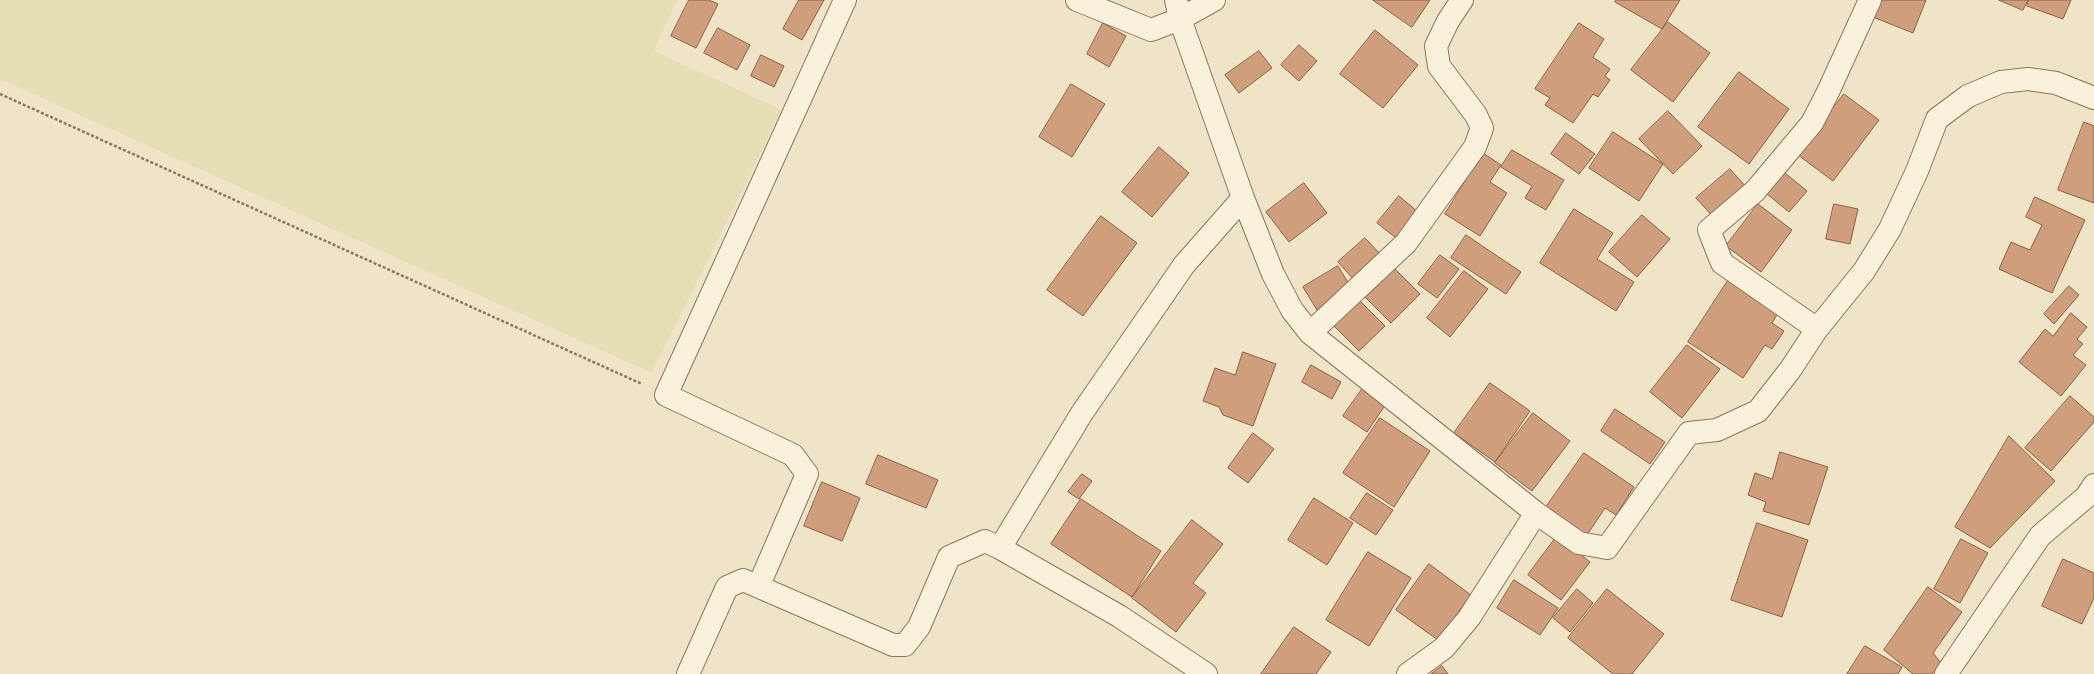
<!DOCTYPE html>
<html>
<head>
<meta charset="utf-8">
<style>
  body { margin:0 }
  canvas { display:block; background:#f0e4c8 }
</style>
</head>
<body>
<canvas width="2094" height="674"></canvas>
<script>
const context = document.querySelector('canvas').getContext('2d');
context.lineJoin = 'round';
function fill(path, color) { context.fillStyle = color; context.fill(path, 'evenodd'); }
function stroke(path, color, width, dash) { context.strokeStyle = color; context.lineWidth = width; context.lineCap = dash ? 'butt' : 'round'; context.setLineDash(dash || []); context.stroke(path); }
fill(new Path2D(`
  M0,0H677L654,51L782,110L652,373L0,79Z`), '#e6deb5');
const building = new Path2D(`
  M689,0H709L718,4L696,48L671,36Z
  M799,0H824L802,40L783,29Z
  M1373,0H1430L1412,27Z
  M1616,0H1680L1662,29L1615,2Z
  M1880,0H1926L1913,33L1873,17Z
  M1999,0H2028L2023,10Z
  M2029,0H2071L2063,19L2027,6Z
  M1668,22L1710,53L1673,102L1631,70Z
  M1103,23L1126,36L1109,67L1087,54Z
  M1579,23L1604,39L1593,57L1610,69L1605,76L1610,80L1598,97L1593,94L1573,123L1545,105L1550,98L1535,89Z
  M718,28L750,45L737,70L704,53Z
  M1375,30L1418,65L1383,108L1340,74Z
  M1299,45L1317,61L1299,81L1281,65Z
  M1259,51L1272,68L1239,93L1225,75Z
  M761,55L784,66L774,87L751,76Z
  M1739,72L1789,109L1749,164L1698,127Z
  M1071,84L1105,104L1072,157L1039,137Z
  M1844,94L1879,120L1833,181L1798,155Z
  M1668,111L1702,146L1673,174L1639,139Z
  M2084,122L2094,126V203L2058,190Z
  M1613,132L1663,164L1639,201L1589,168Z
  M1566,133L1595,154L1579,174L1551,154Z
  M1159,147L1189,173L1152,217L1122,192Z
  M1512,150L1564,180L1546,210L1525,198L1532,186L1501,167Z
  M1483,153L1501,165L1490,182L1507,193L1480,236L1445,214Z
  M1730,169L1747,188L1714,218L1696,198Z
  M1785,173L1807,191L1789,212L1767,194Z
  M1304,183L1327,213L1289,242L1266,212Z
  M1399,196L1418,212L1396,238L1377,223Z
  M2035,197L2085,220L2052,293L1999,269L2011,242L2030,250L2042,225L2026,217Z
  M1758,204L1792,230L1761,272L1726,246Z
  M1834,204L1858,209L1850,244L1826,239Z
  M1574,209L1613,233L1597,259L1634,282L1616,311L1540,263Z
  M1642,215L1670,239L1637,277L1609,252Z
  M1101,216L1137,243L1083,316L1047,290Z
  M1466,235L1521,272L1506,294L1451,258Z
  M1365,238L1382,256L1355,281L1338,262Z
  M1440,255L1459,269L1437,298L1418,284Z
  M1338,266L1352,289L1317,310L1303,287Z
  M1392,266L1420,294L1391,323L1363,295Z
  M1464,271L1488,289L1450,337L1427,318Z
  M1731,276L1781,308L1772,323L1784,331L1772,349L1765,345L1743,378L1688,342Z
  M2069,286L2079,295L2054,324L2044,314Z
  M1358,299L1385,326L1359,351L1332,324Z
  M2071,313L2087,327L2077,339L2083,344L2073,355L2086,365L2061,396L2019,362L2045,329L2053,336Z
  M1687,345L1720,369L1682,418L1650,392Z
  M1243,352L1276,364L1253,426L1223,415L1219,407L1203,401L1215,368L1235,375Z
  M1311,365L1341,382L1332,399L1302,382Z
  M1490,383L1530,411L1495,462L1454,433Z
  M1363,388L1386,404L1367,432L1343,416Z
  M2070,396L2094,417V422L2051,471L2025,448Z
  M1615,409L1665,442L1650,464L1601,431Z
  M1533,413L1570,441L1532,491L1495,463Z
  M1380,418L1430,451L1394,507L1343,473Z
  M1253,433L1274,449L1248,483L1228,468Z
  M2009,436L2055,481L1990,548L1955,527Z
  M1780,452L1828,467L1809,525L1763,511L1766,502L1748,495L1755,473L1772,479Z
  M1584,453L1634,487L1616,515L1605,508L1585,538L1544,510Z
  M878,455L938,480L926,508L866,484Z
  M1082,474L1092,481L1079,499L1068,492Z
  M822,482L860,498L842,541L804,526Z
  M1367,493L1393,510L1376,535L1350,518Z
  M1314,498L1353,523L1327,565L1288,540Z
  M1081,499L1161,551L1132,597L1051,544Z
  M1192,520L1223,544L1193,583L1206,593L1176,632L1132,598Z
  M1757,523L1808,540L1782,617L1731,600Z
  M1557,536L1590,562L1561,600L1528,575Z
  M1961,539L1988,553L1960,603L1934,589Z
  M1368,552L1411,578L1369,646L1326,620Z
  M2063,559L2094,573V598L2082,624L2042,606Z
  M1429,564L1471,595L1438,640L1396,610Z
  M1514,580L1558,608L1540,635L1497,608Z
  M1928,587L1962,612L1933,653L1941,663L1932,674H1913L1884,650Z
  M1577,589L1593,603L1570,632L1553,618Z
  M1607,589L1664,634L1632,674H1613L1568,638Z
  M1294,627L1331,652L1316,674H1261Z
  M1865,646L1902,667L1898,674H1847Z
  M1442,666L1448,674H1431Z`);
fill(building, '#cf9f7d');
stroke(building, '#8d5f41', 1);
const minor = new Path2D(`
  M1077,0L1151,30L1180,19L1214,0
  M1176,0L1180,19L1243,198L1273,274L1292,310L1310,333L1536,513L1579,543L1607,548L1689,433L1717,430L1758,411L1790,370L1817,329L1864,271L1890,229L1917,171L1937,119L1968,96L2001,82L2028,79L2056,83L2094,98
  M1817,329L1722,263L1709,230L1755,191L1812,123L1828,92L1870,0
  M1310,333L1406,243L1475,147L1482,128L1476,115L1439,66L1436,46L1448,21L1462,0
  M1000,548L1082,413L1184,265L1243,198
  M759,585L807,474L793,455L666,395L845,0
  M688,674L727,587L743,580L893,645H905L919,627L949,557L985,541L1000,548L1119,616L1206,674
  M1408,674L1444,648L1469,618L1536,513
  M1946,674L2040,536L2086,497L2094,485`);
stroke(minor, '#8d765c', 24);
stroke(new Path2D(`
  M0,94L642,384`), '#8d765c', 2.5, [3, 2]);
stroke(minor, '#faf1dc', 22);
</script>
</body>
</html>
